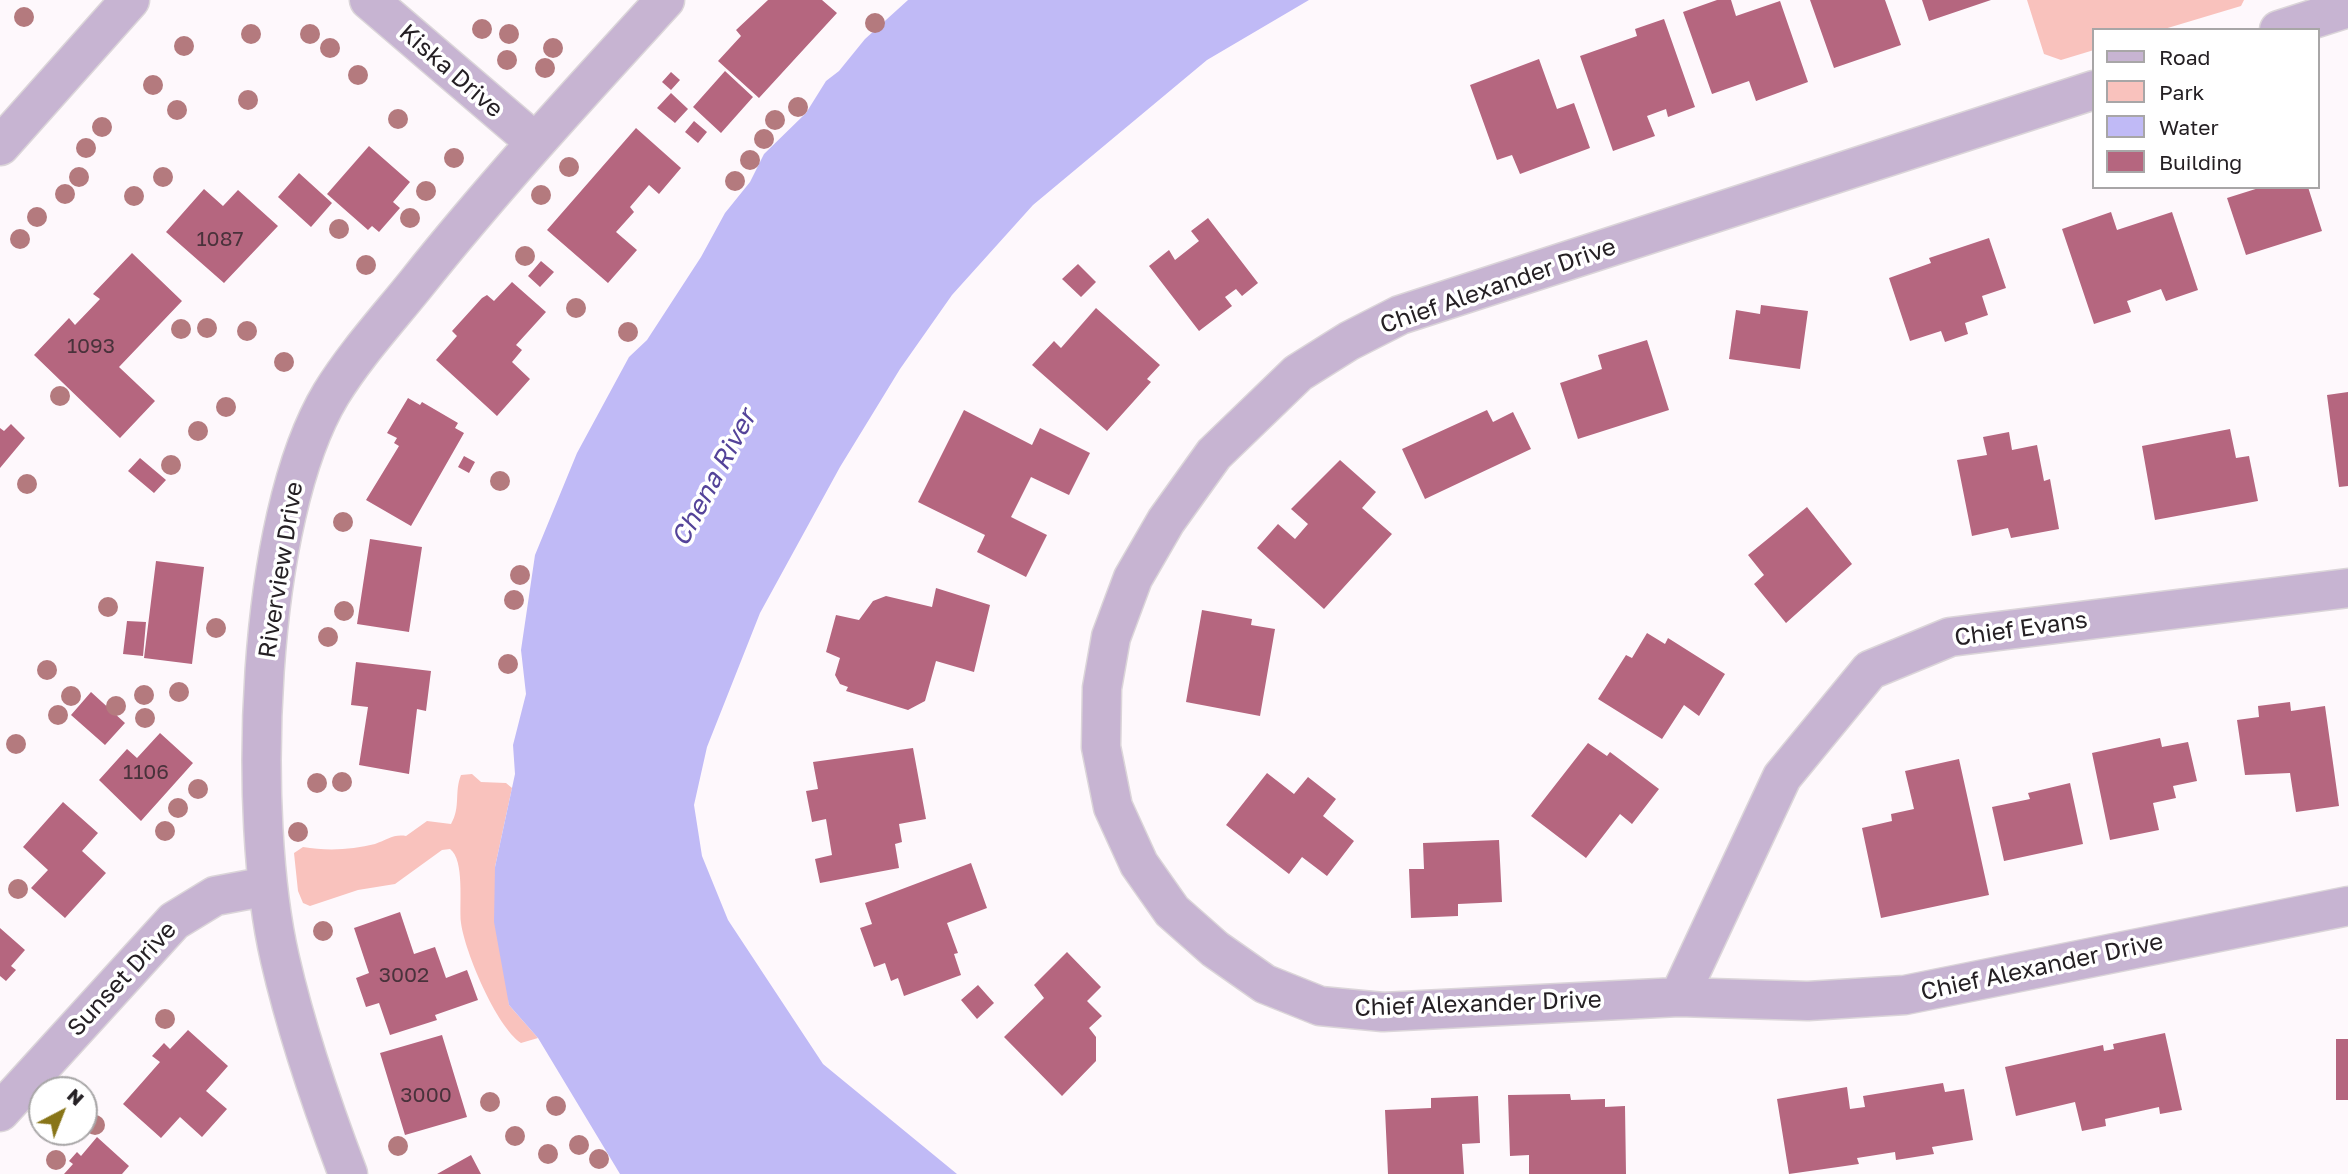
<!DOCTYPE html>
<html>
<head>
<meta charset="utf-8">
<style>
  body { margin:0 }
  #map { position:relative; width:2348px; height:1174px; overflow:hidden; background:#fef8fc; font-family:"Golos Text",sans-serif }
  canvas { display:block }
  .legend { position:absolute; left:2092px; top:28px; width:228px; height:161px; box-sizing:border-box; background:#fff; border:2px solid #a8a6a7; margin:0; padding:9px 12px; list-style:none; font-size:21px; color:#252024 }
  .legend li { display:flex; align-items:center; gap:14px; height:35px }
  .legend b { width:35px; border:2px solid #a8a6a7 }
  .north { position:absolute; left:28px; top:1076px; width:70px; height:70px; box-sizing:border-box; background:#fff; border:2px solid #a8a6a7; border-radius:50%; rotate:42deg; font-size:19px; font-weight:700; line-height:28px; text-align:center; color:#252024 }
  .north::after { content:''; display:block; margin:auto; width:24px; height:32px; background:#887518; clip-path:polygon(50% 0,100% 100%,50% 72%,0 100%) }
</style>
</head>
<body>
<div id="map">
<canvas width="2348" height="1174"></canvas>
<ul class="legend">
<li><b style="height:9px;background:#c7b4d2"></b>Road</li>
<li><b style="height:19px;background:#f9c2bd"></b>Park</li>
<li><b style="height:19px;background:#c0baf6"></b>Water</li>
<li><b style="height:19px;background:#b5667f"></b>Building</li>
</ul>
<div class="north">N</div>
</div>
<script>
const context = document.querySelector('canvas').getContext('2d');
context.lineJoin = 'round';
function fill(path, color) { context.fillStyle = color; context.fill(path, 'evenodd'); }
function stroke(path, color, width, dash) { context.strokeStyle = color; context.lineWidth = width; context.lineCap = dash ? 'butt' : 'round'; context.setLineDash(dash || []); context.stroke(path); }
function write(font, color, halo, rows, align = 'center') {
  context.font = font + ' "Golos Text",sans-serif'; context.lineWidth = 7; context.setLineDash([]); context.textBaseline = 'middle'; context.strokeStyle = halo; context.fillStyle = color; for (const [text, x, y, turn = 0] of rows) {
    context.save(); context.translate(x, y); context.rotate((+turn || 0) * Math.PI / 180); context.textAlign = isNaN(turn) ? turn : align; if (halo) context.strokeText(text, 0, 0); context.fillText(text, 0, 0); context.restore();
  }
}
fill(new Path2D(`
  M2027,0H2244L2241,6L2161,30H2094V50L2061,60L2044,54Z
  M472,774L481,782L506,783L512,788L495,867L509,1005L538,1038L521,1043C496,1026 465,952 461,923C459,904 465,860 450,849L442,850L395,884L358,890L310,906L303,903L298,891L294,853L303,847C326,851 352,850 375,844C387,840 393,834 406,836L427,821L451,824C461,807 454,792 461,775Z`), '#f9c2bd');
fill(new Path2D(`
  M908,0H1309L1207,60L1033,205L952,295L900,369L840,467L760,613L707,747L694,805L702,856L728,920L823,1064L957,1174H620L538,1038L509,1005L494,922L495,867L515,774L513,745L526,694L521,650L535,555L577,453L629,357L647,340L701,257L725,213L750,182L764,154L806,113L826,81L839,71L865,39Z`), '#c0baf6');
fill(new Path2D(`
  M768,0H822L837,13L759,98L718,61L741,36L736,30Z
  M1717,0H1731L1736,16L1780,1L1808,82L1756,101L1749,81L1712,94L1683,12Z
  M1810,0H1885L1901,45L1834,68Z
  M1922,0H1991L1929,21Z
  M1664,19L1695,107L1668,117L1666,109L1647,116L1655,136L1613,151L1580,56L1637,36L1635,29Z
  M1539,59L1557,109L1574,103L1590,148L1520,174L1512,155L1497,160L1470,85Z
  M725,71L753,97L721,133L693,107Z
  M671,72L680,80L671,90L662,82Z
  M671,93L688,109L675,123L657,108Z
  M694,121L707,132L698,143L685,132Z
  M636,128L681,168L659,194L649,185L630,207L634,212L616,232L637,250L608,283L547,230Z
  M369,146L410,182L393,202L400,208L379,232L372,226L368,230L327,194Z
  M299,173L332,203L311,227L278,197Z
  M2262,187H2308L2322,231L2246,255L2227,198Z
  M204,189L223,206L238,190L278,226L224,283L166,232Z
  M2111,212L2117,230L2172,212L2198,290L2166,301L2161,289L2127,301L2131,312L2094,324L2062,229Z
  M1208,218L1258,283L1242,296L1236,289L1225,297L1232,306L1199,331L1149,266L1169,250L1175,260L1199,241L1191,231Z
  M1989,238L2006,288L1982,296L1988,315L1965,323L1968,334L1945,342L1941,331L1910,341L1889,278L1931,263L1929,258Z
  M132,253L182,301L119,367L155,401L120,438L34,355L69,318L75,325L100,299L93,294Z
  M541,261L554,272L540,287L528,276Z
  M1078,264L1096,282L1081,297L1062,279Z
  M512,282L546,312L516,345L522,350L512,362L530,379L497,416L436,360L457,336L452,331L482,298L487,295L494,301Z
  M1761,305L1808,311L1800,369L1729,359L1736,310L1760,314Z
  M1096,308L1160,365L1147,379L1151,382L1107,431L1032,365L1054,341L1061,348Z
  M1647,340L1669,410L1578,439L1560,383L1602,369L1598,355Z
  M2348,392V486L2339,487L2327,395Z
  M408,398L420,405L422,402L458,423L455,428L464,433L411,526L366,500L399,446L394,443L397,438L387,433Z
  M964,410L1032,445L1040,428L1090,453L1069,495L1031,477L1011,517L1047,535L1026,577L977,552L985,535L918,502Z
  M1487,410L1493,422L1513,412L1531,449L1425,499L1402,449Z
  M11,424L25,438L0,468V428L4,431Z
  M2230,429L2236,458L2249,456L2258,501L2155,520L2142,446Z
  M2009,432L2012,450L2037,445L2044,481L2050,479L2059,529L2011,538L2008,528L1972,536L1957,460L1987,455L1983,437Z
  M464,456L475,462L469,473L458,467Z
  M140,458L166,480L154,493L128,471Z
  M1340,460L1376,492L1362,508L1392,534L1324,609L1257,548L1278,524L1295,539L1308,524L1291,509Z
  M1807,507L1852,564L1786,623L1754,584L1764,575L1748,555Z
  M370,539L422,547L409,632L357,624Z
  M156,561L204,567L192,664L144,658Z
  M936,588L990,605L974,672L936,661L925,701L908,710L846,691L848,687L840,684L835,675L840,658L826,652L836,615L859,620L873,601L886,596L932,607Z
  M1202,610L1252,619L1251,625L1275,629L1260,716L1186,702Z
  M127,621L146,622L143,656L123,654Z
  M1647,633L1665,644L1668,638L1725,674L1699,716L1684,705L1662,739L1598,699L1626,655L1632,658Z
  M356,662L431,671L426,711L417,709L409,774L359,765L368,707L351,705Z
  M91,692L125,723L105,745L71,715Z
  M2290,702L2291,711L2325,706L2339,806L2296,812L2290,773L2245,775L2237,720L2259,717L2258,706Z
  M160,733L193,763L141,821L99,780L127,749L137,758Z
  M2160,738L2162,747L2188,742L2197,781L2173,786L2176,798L2153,803L2159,830L2110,840L2092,753Z
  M1588,743L1607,756L1610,752L1659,789L1632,824L1620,814L1586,858L1531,816Z
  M913,748L926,819L899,824L902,842L895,844L899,868L820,883L815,859L832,855L826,819L812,822L806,791L818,789L813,762Z
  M1959,759L1989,895L1881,918L1862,828L1892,821L1891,814L1914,809L1905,771Z
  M1267,773L1294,794L1308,777L1336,799L1323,816L1354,841L1327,876L1302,857L1289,874L1226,825Z
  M2070,783L2083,844L2004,861L1992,807L2030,799L2028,793Z
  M63,802L98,833L82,851L106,873L65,918L31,888L48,870L23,847Z
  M1499,840L1502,902L1458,904V916L1411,918L1409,869H1424L1423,843Z
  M971,863L987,908L947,923L958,953L954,954L961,975L904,996L898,978L891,981L885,963L874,967L860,928L872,924L865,903Z
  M400,912L414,954L435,947L446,978L467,970L478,1000L435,1015L437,1020L390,1035L379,1003L366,1007L356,978L369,973L354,928Z
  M0,928L25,950L11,966L16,970L6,981L0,976Z
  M1067,952L1101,987L1087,1001L1102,1016L1089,1028L1096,1037V1061L1062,1096L1004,1037L1044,998L1034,985Z
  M978,985L994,1003L977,1019L961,1000Z
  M188,1030L228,1066L206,1091L227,1109L202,1137L180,1117L161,1138L123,1104L160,1062L152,1056L164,1043L170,1049Z
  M2165,1033L2182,1110L2160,1114L2159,1107L2105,1119L2106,1126L2082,1131L2075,1102L2016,1116L2005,1067L2103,1045L2104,1051L2114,1049L2113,1044Z
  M442,1035L467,1117L405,1135L380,1053Z
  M2336,1039H2348V1100H2336Z
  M1943,1083L1945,1092L1964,1089L1973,1140L1932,1147L1934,1154L1896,1160L1895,1152L1857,1158L1859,1164L1789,1174L1777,1099L1847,1087L1850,1109L1865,1107L1863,1096Z
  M1570,1094L1571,1100L1605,1099V1107L1625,1106L1626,1174H1529V1155L1510,1156L1508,1095Z
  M1478,1096L1480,1143L1462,1144L1464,1174H1388L1385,1110L1431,1108V1098Z
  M97,1137L129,1166L122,1174H64L73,1164L69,1161L77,1152L81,1156Z
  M471,1155L481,1174H437Z`), '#b5667f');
const street = new Path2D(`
  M369,0L535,142
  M2279,30L2348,8
  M2094,90L1400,315L1349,341L1298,373L1214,454L1166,521L1133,578L1111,637L1102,688L1101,747L1113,807L1139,864L1172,911L1215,949L1265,984L1320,1006L1383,1012L1679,997L1808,1001L1905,995L2348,906
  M0,146L130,0
  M1679,997L1782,777L1870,670L1950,637L2348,588
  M0,1112L174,921L215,896L268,886
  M348,1174C321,1103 297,1033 280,959C247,817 255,520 331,394C355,355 387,320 416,284C495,185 580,93 665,0`);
stroke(street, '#dbd5d9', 41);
stroke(street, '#c7b4d2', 38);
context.fillStyle = '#b47a7e';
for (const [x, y] of [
  [24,17],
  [875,23],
  [482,29],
  [251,34],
  [310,34],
  [509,34],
  [184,46],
  [330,48],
  [553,48],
  [507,60],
  [545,68],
  [358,75],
  [153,85],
  [248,100],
  [798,107],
  [177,110],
  [398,119],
  [775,120],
  [102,127],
  [764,139],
  [86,148],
  [454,158],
  [750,160],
  [569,167],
  [79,177],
  [163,177],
  [735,181],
  [426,191],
  [65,194],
  [541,195],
  [134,196],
  [37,217],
  [410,218],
  [339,229],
  [20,239],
  [525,256],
  [366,265],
  [576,308],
  [207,328],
  [181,329],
  [247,331],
  [628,332],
  [284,362],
  [60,396],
  [226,407],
  [198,431],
  [171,465],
  [500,481],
  [27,484],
  [343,522],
  [520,575],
  [514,600],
  [108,607],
  [344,611],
  [216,628],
  [328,637],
  [508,664],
  [47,670],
  [179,692],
  [144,695],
  [71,696],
  [116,706],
  [58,715],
  [145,718],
  [16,744],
  [342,782],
  [317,783],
  [198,789],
  [178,808],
  [165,831],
  [298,832],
  [18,889],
  [323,931],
  [165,1019],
  [490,1102],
  [556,1106],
  [95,1125],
  [515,1136],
  [579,1145],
  [398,1146],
  [548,1154],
  [599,1159],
  [56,1160]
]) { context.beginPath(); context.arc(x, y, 10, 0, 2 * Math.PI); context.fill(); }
write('21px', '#49323b', null, [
  ["1087",220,239],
  ["1093",91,346],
  ["1106",146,772],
  ["3002",404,975],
  ["3000",426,1095]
]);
write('24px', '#252024', '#fff', [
  ["Kiska Drive",451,71,41],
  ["Chief Alexander Drive",1498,286,-19],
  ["Riverview Drive",281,570,-81],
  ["Chief Evans",2021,629,-8],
  ["Chief Alexander Drive",2042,967,-12],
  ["Sunset Drive",122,979,-47],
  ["Chief Alexander Drive",1478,1004,-2]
]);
write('italic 26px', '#544399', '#fff', [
  ["Chena River",714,478,-62]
]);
</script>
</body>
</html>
